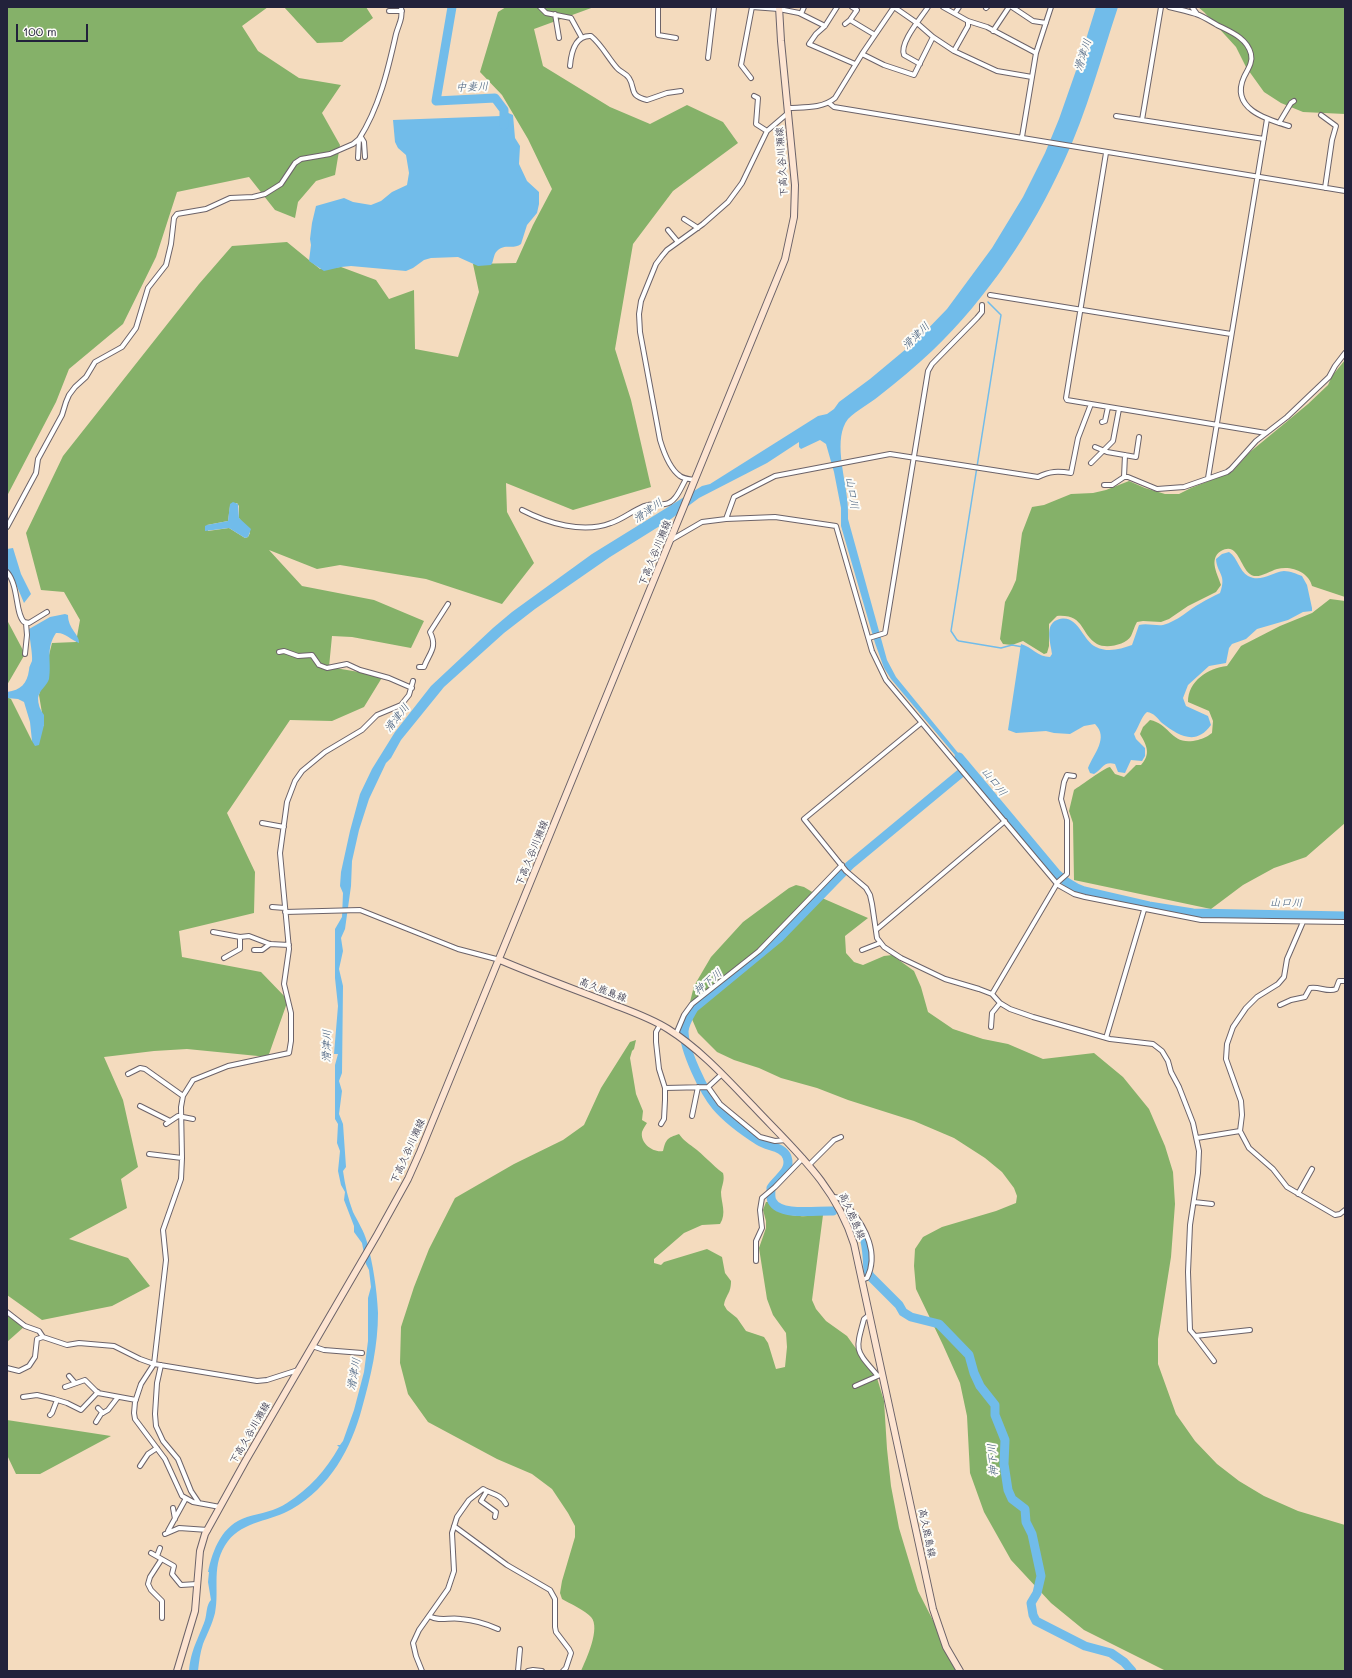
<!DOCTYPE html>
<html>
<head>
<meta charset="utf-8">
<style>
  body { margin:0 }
  #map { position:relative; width:1352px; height:1678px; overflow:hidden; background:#f4dbbe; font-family:Mali,sans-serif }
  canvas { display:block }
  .frame { position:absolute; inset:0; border:8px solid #22223b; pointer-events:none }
  .scale { position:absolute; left:16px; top:24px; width:72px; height:18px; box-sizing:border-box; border:2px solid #22223b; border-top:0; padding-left:5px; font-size:12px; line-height:14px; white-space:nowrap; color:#22223b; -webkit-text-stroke:3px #fdfcf7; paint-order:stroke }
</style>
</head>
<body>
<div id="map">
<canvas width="1352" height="1678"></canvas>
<div class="frame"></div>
<div class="scale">100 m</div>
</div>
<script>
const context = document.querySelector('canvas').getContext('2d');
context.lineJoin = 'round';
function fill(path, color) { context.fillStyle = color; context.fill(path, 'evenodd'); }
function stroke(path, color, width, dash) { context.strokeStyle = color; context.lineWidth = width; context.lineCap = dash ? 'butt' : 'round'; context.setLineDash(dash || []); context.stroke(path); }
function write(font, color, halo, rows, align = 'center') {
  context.font = font + ' Mali,"Klee One",sans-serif'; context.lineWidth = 4; context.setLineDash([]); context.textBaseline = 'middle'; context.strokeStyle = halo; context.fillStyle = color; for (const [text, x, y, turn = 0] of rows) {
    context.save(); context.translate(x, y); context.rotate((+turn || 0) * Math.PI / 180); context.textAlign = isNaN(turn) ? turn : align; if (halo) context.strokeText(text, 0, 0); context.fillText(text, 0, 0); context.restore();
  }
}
fill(new Path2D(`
  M7,7H268L242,26L258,51L299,78L341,85L322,113L340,145L335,175L316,181L298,202L295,218L275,210L249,177L177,192L156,257L123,324L69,369L56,402L7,496Z
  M284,7H366L373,18L342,42L317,43Z
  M506,7H594L534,29L543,66L610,107L650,124L687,105L723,122L738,143L673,191L633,244L615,349L631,400L651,487L573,510L506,483L507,512L534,563L502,604L426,579L340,565L317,569L269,550L302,586L374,600L424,621L411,648L352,637L332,636L329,667L383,676L364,707L332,721L290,720L227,813L255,872L254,913L179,931L182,957L261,972L288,1000L268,1057L187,1049L154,1051L104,1057L123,1100L138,1167L121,1179L127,1208L69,1239L128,1258L150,1286L112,1306L42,1320L7,1295V697L11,699L32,741L44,725L39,695L52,643L76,642L80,620L64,592L41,590L26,533L63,456L199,284L232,246L287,242L320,269L341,267L376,280L389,299L414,290L415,349L458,357L479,292L473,264L516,263L533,225L552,189L528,139L502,95L480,72L498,12ZM237,503L239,506V518L250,533L248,537L245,538L229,528L208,531L207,525L228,521L230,506Z
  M1198,7H1345V114L1303,112L1281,103L1264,92L1246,67L1236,47L1204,12Z
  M1345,360V597L1312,586C1309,572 1291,565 1277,569C1270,571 1262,577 1254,576C1240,573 1240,540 1221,551C1208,559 1218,575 1221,585L1216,592L1188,606L1169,619L1161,622L1143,621L1137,622C1134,627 1133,632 1131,636C1126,645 1106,649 1097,644C1080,634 1085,614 1057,616L1049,624V646L1047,653L1044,654L1023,641L1012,645L1003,644L1000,639L1005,602L1012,589L1016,580L1022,533L1032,507L1044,505L1071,494L1093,493L1106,490L1129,481L1145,488L1165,494H1179L1191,488L1232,472L1250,452L1308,404L1328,385L1332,376Z
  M1330,599L1345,601V823L1306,857L1274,868L1243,885L1211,909L1074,880L1073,823L1069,811L1074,790C1080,786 1106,767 1110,767L1115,774L1124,777L1136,765H1141C1151,754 1147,746 1140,734L1143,727L1150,720C1171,724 1171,747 1198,740C1204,738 1207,737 1212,733L1213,721L1209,711L1188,702C1188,681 1208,668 1227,666L1241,646L1280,626L1312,613Z
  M7,620L25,654L7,685Z
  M796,885L804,887L822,898L868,918L845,936L846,953L854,962L863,965L884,956L892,955L914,971L921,987L928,1012L953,1029L983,1039L1008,1044L1043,1059L1094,1053L1123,1077L1149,1109L1165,1146L1173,1172L1175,1204L1171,1257L1158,1339V1364L1176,1414L1195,1441L1217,1464L1239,1481L1264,1496L1298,1511L1345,1525V1671H1166L1084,1630L1051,1603L1011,1560L984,1512L970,1473L967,1416L960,1383L943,1345L916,1289L914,1266L915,1249L923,1237L942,1227L996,1211L1016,1203L1017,1196L1014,1188L1002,1172L985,1158L954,1138L914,1121L848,1100L817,1088L781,1078L759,1068L734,1060L717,1052L698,1033L688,1010L694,986L711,957L743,922L789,888Z
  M636,1040L634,1049L632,1051L630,1058L636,1094L643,1111L642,1120L647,1123C645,1126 643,1129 642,1132C640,1143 653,1153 663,1151C666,1139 667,1138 679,1134C683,1140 688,1143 693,1147C704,1155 712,1165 723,1173C725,1180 722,1185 721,1192C721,1203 727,1213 720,1224L702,1225L684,1233L654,1259V1263L661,1265L664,1262L707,1249L722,1257L725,1273L731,1281C731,1294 726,1294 724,1305L727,1310L737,1318L746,1331L764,1337L768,1343L776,1369L785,1367L787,1347L786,1333L773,1315L767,1299L759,1248L766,1228V1221L763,1210L766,1202H769C775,1211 788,1216 800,1216C808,1217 815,1214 823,1215L812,1300L816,1309L826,1321L847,1336L877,1378L884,1401L887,1449L891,1486L899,1528L918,1591L944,1642L962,1671H581C586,1660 601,1628 591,1617C586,1611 569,1603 562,1599L560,1593L562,1581L575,1537V1526L568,1513L552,1489L532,1474L497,1459L428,1422L408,1394L400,1363L401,1327L414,1287L429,1249L455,1198L514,1164L563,1140L584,1125L601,1088L630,1042Z
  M7,1312L25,1326L7,1342Z
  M7,1420L111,1436L40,1474H16L7,1455Z`), '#85b169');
fill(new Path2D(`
  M1096,7H1118C1101,58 1087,112 1064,161C1032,231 988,297 932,351C915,367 897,382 879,396C869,404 857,410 848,419C833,438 845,476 847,498C848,505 848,512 848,519L887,660L896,677L968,765L965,767L891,679L884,668L875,643L841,526V508L834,472L826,444L820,440L801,449L799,447V442L767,463L699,498L671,519L610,557L535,609L504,633L444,687L401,740L391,758L386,763L369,799L359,830L352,861L351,886L345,929L341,938L343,951L339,969L343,986L342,1073L339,1081L342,1091L339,1114L343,1124L346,1167L343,1171C345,1185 348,1199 353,1212C358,1222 364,1231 367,1242C373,1264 377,1290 378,1313C378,1346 371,1376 362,1408C351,1449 330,1487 292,1509C272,1521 243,1521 228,1541C210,1565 220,1588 215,1613C212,1625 207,1634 203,1644C200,1653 199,1662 198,1671H189C191,1649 198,1640 205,1620C207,1614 206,1605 211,1600L208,1582L209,1572H208C213,1549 222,1525 247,1517C261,1513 275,1511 287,1503C309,1489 326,1470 339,1447L337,1445H340L343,1441L354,1410L364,1372L368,1341V1298L371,1287L369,1270L366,1264L362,1243L354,1232V1226L344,1200L345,1192L341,1185L338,1171L340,1151L337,1143L338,1124L335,1119V1065L338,1054H334L338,1006L335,978V929L342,917L343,893L340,886L341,872L350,831L360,794L372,769L395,732L431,686L493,628L512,612L592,554L702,486L710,484L818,416L827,414L834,409L839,402L870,379L918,339L947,309L992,248L1023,197L1045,153L1059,119L1079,62Z
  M506,112L513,115L515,138L520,146L519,164L527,181L539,192V204L537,213L527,225L521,244C514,250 504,243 497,251C493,255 494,261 491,265L478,266L458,257L431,258L424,260L413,268L406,271L351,266L341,267L324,271L309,261L311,245L310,239L312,223L316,206L344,198L353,202L371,205L381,201L392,192L407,185L409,173L406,155L398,148L395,142L393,120L501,116Z
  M233,502L238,504L239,518L251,529L248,537L245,538L229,528L205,531V526L207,525L228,521L230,504Z
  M13,548L21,574L31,594L24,603L13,577L7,568V549Z
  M1229,552C1238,558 1239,571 1248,576C1261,583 1272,572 1284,571C1290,571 1297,574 1302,576L1307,585L1312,608V611L1303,612L1288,620L1257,629L1246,639L1232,644L1229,648L1226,663L1209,666L1188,685L1183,698L1186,706L1208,716L1211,725C1196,746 1179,736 1162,723C1157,718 1154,713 1147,712C1141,717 1139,727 1134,734L1136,739L1145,748V756L1142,761L1131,760L1125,773L1118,772L1115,764C1103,761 1103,769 1094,774L1090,773L1088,768C1094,753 1109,738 1095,724L1084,726L1070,734L1054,733L1046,731L1016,733L1008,730L1021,644C1032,647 1038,657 1050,657L1052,654C1051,644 1044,625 1057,620C1078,612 1082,641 1096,647C1108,653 1121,649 1132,645L1139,625C1147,623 1156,626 1163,625C1178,621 1188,610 1201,603C1207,599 1214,596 1220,593C1227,574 1217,574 1216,559L1222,554Z
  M65,614L68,615C68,629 80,635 79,643C71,640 65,632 56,633C45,650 52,661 49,679C47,686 39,690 38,698C38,704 40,710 44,715V725L39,745L35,746L32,741L30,722L24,702L18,699L7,698V692C21,690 27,684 29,670C29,666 31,664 32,661C33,655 29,636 29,629L50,617Z`), '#71bcea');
stroke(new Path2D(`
  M988,302L1001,315L951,631L957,640L959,641L1001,648L1012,645L1023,647`), '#71bcea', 1.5);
stroke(new Path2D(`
  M452,7L436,101L495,98L504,110V125
  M959,757L1056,873C1065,881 1072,887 1084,891L1149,906L1193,913L1345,916
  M833,1211C818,1210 780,1217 772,1201C770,1197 771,1192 771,1188C777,1178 792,1171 787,1157C783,1146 768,1147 759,1141C745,1132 727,1119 716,1106C704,1092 684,1050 684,1031C685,1022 690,1015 694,1008L779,938L850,865L967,768
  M849,1216C867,1229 867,1250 868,1272L870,1276L899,1305L903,1312L911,1317L939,1324L969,1355L974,1373L980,1386L995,1405V1415L1005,1440L1004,1464L1008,1490L1012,1499L1025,1509L1026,1522L1032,1534L1041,1576L1037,1593L1031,1603L1033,1615L1036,1621L1085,1646L1111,1653L1124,1662L1132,1671`), '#71bcea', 9);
const minor = new Path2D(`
  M540,7L546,13L571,18L582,38
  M658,7V35L676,38
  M837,7L825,26L816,34L809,44L855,64
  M943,7L968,21L987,27L1036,53
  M1012,7L1033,21L1046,23
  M1169,7C1178,9 1187,11 1196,14C1203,16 1210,21 1217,25C1231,32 1247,38 1251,54C1253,62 1248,69 1244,77C1230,108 1265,119 1289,126
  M1192,7L1197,14
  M986,8L987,7
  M389,11H402
  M955,13L959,7
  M555,14L559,38
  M801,14L804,7
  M850,20L875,35
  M845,24L850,20L857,10L852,7
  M993,31L1009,7
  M954,51L968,26V21
  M862,54L884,65L914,75L933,37
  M708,58L714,7
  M920,64L904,55C899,43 921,18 928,7
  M570,66C571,54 574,35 591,36C602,45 608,58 617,68C620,72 626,73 629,78C636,89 628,95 647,100L667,93L681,91
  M751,78L741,65L752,7L779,9L799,13L825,26
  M754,96L758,98L756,124L767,131
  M829,103L834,107C1005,134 1174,164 1345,191
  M788,108C804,107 822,109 835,98L862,54L894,7L917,23L933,37L954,51L997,71L1032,77
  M1321,115L1336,126L1332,140L1325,188
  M1116,116L1264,139
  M1142,120L1161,7
  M1279,123L1291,103L1294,101
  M361,137L364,142L365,157
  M1022,137L1036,53L1051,7
  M1106,153L1066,398L1067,400L1266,433
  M358,158L359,139
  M684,219L698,228
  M668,230L678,242
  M990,295L1231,334
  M1102,422L1105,421L1108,407
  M1095,447L1107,452L1136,457L1139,437
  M1091,463L1113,441L1119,409
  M1124,477L1125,455
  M1208,478L1267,119
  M695,480C690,479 684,479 680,476C670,469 663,450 660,440L640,332L639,314L641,301L656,264L662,256L667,250L703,224L728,202L742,183L767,131L788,113
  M1104,485H1112L1124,477H1128L1157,489L1184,487L1227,472L1231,469L1256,441L1287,417L1329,377L1335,366L1345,353
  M522,510C547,523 583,534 611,523C623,519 632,511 644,506C652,503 657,505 665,504C676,503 681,487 686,479
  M726,519L734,497L775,476L890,454L1038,477C1050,471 1058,471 1071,473L1078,438L1091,404
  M7,527L36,473L38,459L62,415L66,402L69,395L75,387L86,377L95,362L122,347L136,328L148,288L166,265L171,244L174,218L177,214L206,209L230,198L253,197L265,194L281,184L295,163L301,159L330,154L353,144L359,139C379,108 388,70 396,34C399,23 403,19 401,7
  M671,540L702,522L726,519L775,517L836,526L872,651L886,680L1058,885L1074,894L1085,897L1201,920L1345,922
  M7,572C19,586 15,613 24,622L29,623L47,612
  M869,638L885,633L928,371L932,364L977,318L982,312V305
  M279,652L284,651L298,656L312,655L319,665L327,668L347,664L360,670L389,678L412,688
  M25,654L27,635L26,623
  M419,667H424C429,653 438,648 430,632L448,604
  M921,723L804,819L846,871L866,888L870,895L872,904L877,938L884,947L901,958L945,979L979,989L992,994L1000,1003L1010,1009L1033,1017L1110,1039L1153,1044L1162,1051L1168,1061L1171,1072L1179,1087L1193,1123L1199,1151L1198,1173L1190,1225L1188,1272L1190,1330L1195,1336L1250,1330
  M262,823L284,827
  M272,907L285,908
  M285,912L360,910L458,949L500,960
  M876,930L1005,821
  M213,932L240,937L249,936L270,944L289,945
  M254,950H262L270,944
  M862,950L880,943
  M224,958L240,949V937
  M992,994L1058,882L1067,874V820L1061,799L1064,782L1067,775L1074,776
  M1280,1005L1291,1000L1305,997L1310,988C1319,986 1328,993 1336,989L1339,981H1345
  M660,1025L656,1032V1042L659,1069L665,1088V1100L664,1119L661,1124
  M991,1027L992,1013L1000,1003
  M676,1034L684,1015L692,1004L759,951L842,865
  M1106,1038L1144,910
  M128,1074L140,1068L145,1069L183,1096
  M708,1087L720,1104L760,1137L775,1141L786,1140
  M665,1088L708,1087L722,1074
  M140,1106L170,1121
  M692,1116L698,1087
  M166,1124L178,1116L193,1119
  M1240,1131L1242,1115L1241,1101L1226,1059L1227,1044L1233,1027L1246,1008L1257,997L1278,984L1284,977L1287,959L1303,922
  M1197,1138L1240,1131L1249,1148L1273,1169L1287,1187L1335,1215L1340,1214L1345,1210
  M149,1154L182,1158
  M809,1165L834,1140L841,1137
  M1298,1194L1312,1169
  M833,1197C842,1197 845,1202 850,1209C866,1228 879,1254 867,1278L862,1280
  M1194,1202L1212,1204
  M756,1261V1241L762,1228L760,1210L762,1198L775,1187L803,1158
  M7,1312L25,1326L39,1331L43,1337
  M869,1315L864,1319C855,1352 855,1349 877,1375
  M1195,1336L1214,1361
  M312,1346L324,1350L362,1353
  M161,1365L157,1383L155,1414L156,1426L163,1441L178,1459L191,1491L199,1503
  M7,1368L19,1371L29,1366L35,1357L37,1339L43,1337L67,1345L79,1343L114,1346L140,1359L154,1364L257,1381L267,1380L298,1370
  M69,1376L75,1383
  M855,1386L880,1375
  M65,1387L85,1380L98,1393L136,1400
  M23,1397L37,1395L54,1399L67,1403L81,1410L98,1392
  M98,1408L103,1413
  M50,1415L52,1413L57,1400
  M96,1422L101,1414L108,1410L118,1397
  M140,1466L148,1454L157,1448
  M487,1491L481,1501L496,1512L495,1517
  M220,1507L193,1502L182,1496L165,1459L135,1419L134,1413L135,1402L141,1384L154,1364L166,1260L163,1230L181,1179L182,1158L181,1107L183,1096L193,1080L228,1066L289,1053L291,1041V1013L284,984L289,949L280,853L287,802L295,781L302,771L325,752L362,730L377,715L401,705L409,695L413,681
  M173,1508L175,1519
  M454,1526L507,1565L550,1590L555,1599V1627L556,1632L569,1649L571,1653L566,1668L563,1671
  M168,1531L185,1500
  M165,1534L179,1528L208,1530
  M151,1553L174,1566L172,1574L181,1585L197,1584
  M157,1556L160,1548
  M161,1560L150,1577L148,1584L151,1590L162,1601V1618
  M429,1616C440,1622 449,1617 461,1619C473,1620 487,1624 498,1629
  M422,1671L416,1656L413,1643L419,1630L448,1589L454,1571L452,1533L457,1517L469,1500L483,1489C491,1494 501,1494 506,1504
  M518,1671L520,1649
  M528,1671L533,1670L542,1671`);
const secondary = new Path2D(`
  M500,960C535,975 571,988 607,1002C627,1010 649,1017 668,1029C700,1049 727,1079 753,1106C795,1151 835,1184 854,1244L933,1609L946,1647L960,1671
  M177,1671L195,1611L200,1551L205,1534L246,1460L377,1235L408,1179L420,1152L785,259L794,217L795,185L781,41L779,7`);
stroke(minor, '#6c6369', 6);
stroke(secondary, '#6c6369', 8);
stroke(minor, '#fff', 4);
stroke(secondary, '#fde4d1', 6);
write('10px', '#22223b', '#fdfcf7', [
  ["下高久谷川瀬線",782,162,-94],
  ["下高久谷川瀬線",655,553,-68],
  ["下高久谷川瀬線",532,853,-68],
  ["高久鹿島線",603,990,21],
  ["下高久谷川瀬線",408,1151,-66],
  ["高久鹿島線",852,1216,66],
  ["下高久谷川瀬線",250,1433,-60],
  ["高久鹿島線",927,1533,78]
]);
write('italic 11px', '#3e5878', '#fdfcf7', [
  ["滑津川",1083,55,-72],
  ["中妻川",472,87,-2],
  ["滑津川",916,336,-44],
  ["山口川",852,493,81],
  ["滑津川",648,511,-35],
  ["滑津川",397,718,-52],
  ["山口川",994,782,51],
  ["山口川",1286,903,1],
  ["神下川",708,982,-40],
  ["滑津川",327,1046,-89],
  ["滑津川",354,1374,-80],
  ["神下川",993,1460,-94]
]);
</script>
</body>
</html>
